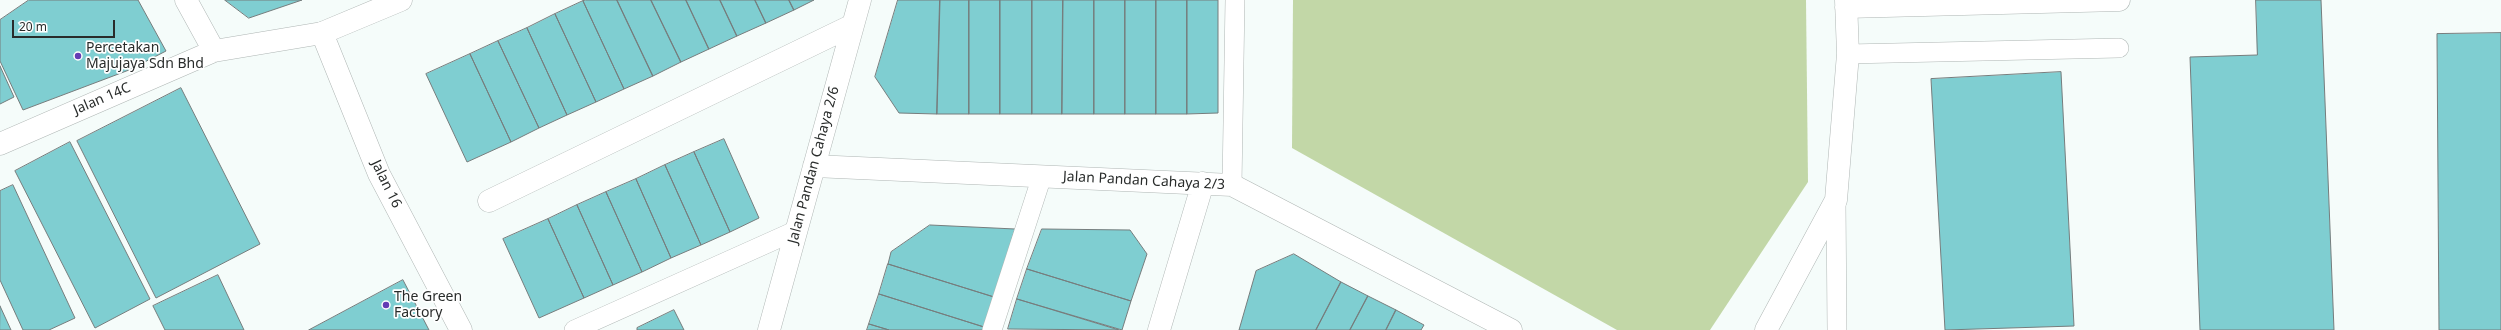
<!DOCTYPE html>
<html>
<head>
<meta charset="utf-8">
<style>
  body { margin:0 }
  #map { position:relative; width:2501px; height:330px; overflow:hidden; background:#f5fcfa; font-family:"Noto Sans",sans-serif }
  canvas { display:block }
  .scale { position:absolute; left:12px; top:20px; width:103px; height:18px; box-sizing:border-box; border:2px solid #292c2b; border-top:0; padding-left:5px; font-size:12px; line-height:14px; white-space:nowrap; color:#292c2b; -webkit-text-stroke:3px #fff; paint-order:stroke }
</style>
</head>
<body>
<div id="map">
<canvas width="2501" height="330"></canvas>
<div class="scale">20 m</div>
</div>
<script>
const context = document.querySelector('canvas').getContext('2d');
context.lineJoin = 'round';
function fill(path, color) { context.fillStyle = color; context.fill(path, 'evenodd'); }
function stroke(path, color, width, dash) { context.strokeStyle = color; context.lineWidth = width; context.lineCap = dash ? 'butt' : 'round'; context.setLineDash(dash || []); context.stroke(path); }
function write(font, color, halo, rows, align = 'center') {
  context.font = font + ' "Noto Sans",sans-serif'; context.lineWidth = 3.5; context.setLineDash([]); context.textBaseline = 'middle'; context.strokeStyle = halo; context.fillStyle = color; for (const [text, x, y, turn = 0] of rows) {
    context.save(); context.translate(x, y); context.rotate((+turn || 0) * Math.PI / 180); context.textAlign = isNaN(turn) ? turn : align; if (halo) context.strokeText(text, 0, 0); context.fillText(text, 0, 0); context.restore();
  }
}
fill(new Path2D(`
  M1293,0H1806L1808,182L1710,330H1617L1292,148Z`), '#c2d7a7');
const building = new Path2D(`
  M29,0H138L166,51L129,70L23,110L0,61V20Z
  M225,0H302L249,18Z
  M586,0H617L653,76L624,89L583,1Z
  M617,0H651L681,62L653,76Z
  M651,0H686L709,49L681,62Z
  M686,0H720L737,36L709,49Z
  M720,0H755L766,23L737,36Z
  M755,0H789L794,10L766,23Z
  M789,0H814L794,10Z
  M898,0H940L937,114L899,113L875,77Z
  M940,0H969V114H937Z
  M969,0H1000V114H969Z
  M1000,0H1032V114H1000Z
  M1032,0H1063L1062,114H1032Z
  M1063,0H1094V114H1062Z
  M1094,0H1125V114H1094Z
  M1125,0H1156V114H1125Z
  M1156,0H1187V114H1156Z
  M1187,0H1218V113L1187,114Z
  M2256,0H2321L2334,330H2200L2190,57L2257,55Z
  M583,1L624,89L596,102L555,14Z
  M555,14L596,102L567,115L527,28Z
  M527,28L567,115L539,128L498,41Z
  M2501,33V330H2439L2437,34Z
  M498,41L539,128L511,142L470,54Z
  M470,54L511,142L467,162L426,74Z
  M0,66L14,97L0,104Z
  M2061,72L2074,326L1945,330L1931,79Z
  M181,88L260,244L156,298L77,141Z
  M724,139L759,218L730,232L694,152Z
  M70,142L150,299L95,328L15,171Z
  M694,152L730,232L701,245L665,165Z
  M665,165L701,245L671,258L636,179Z
  M636,179L671,258L642,272L606,192Z
  M13,185L75,318L49,330H23L0,280V191Z
  M606,192L642,272L613,285L577,205Z
  M577,205L613,285L584,298L548,219Z
  M548,219L584,298L539,318L503,239Z
  M930,225L1015,229L994,297L888,264L891,252Z
  M1042,229L1130,230L1147,254L1131,301L1027,269Z
  M1294,254L1341,282L1316,330H1239L1256,271Z
  M888,264L994,297L984,327L879,294Z
  M1027,269L1131,301L1122,330L1017,299Z
  M218,275L244,330H165L153,306Z
  M403,280L429,330H309Z
  M1341,282L1368,296L1350,330H1316Z
  M879,294L984,327L983,330H889L869,324Z
  M1368,296L1396,310L1386,330H1350Z
  M1017,299L1119,330L1008,329Z
  M0,306L11,330H0Z
  M674,310L684,330H637V328Z
  M1396,310L1424,325L1421,330H1386Z
  M869,324L889,330H867Z`);
fill(building, '#7fced1');
stroke(building, '#767d7d', 1);
const lane = new Path2D(`
  M1848,54L2119,48
  M1232,185L1235,0
  M1836,200L1837,330
  M574,330L797,230
  M992,330L1042,176`);
const street = new Path2D(`
  M186,0L214,51
  M1846,7L2119,0
  M0,144L214,51L322,33
  M814,166L1232,185L1511,330
  M489,201L853,25
  M769,330L860,0
  M1159,330L1203,183
  M1766,330L1836,200L1848,54L1846,0`);
const secondary = new Path2D(`
  M401,0L322,33L379,174L461,330`);
stroke(lane, '#afb6b4', 20);
stroke(street, '#afb6b4', 23);
stroke(secondary, '#afb6b4', 23);
stroke(lane, '#fff', 19);
stroke(street, '#fff', 22);
stroke(secondary, '#fff', 22);
for (const [x, y, r, color] of [
  [78,56,4,"#643cb4"],
  [386,305,4,"#643cb4"]
]) { const dot = new Path2D(); dot.arc(x, y, r, 0, 2 * Math.PI); context.fillStyle = color; context.fill(dot); stroke(dot, '#fff', 1.5); }
write('14px', '#292c2b', '#fff', [
  ["Percetakan",86,48],
  ["Majujaya Sdn Bhd",86,64],
  ["The Green",394,297],
  ["Factory",394,313]
], 'left');
write('14px', '#292c2b', '#fff', [
  ["Jalan 14C",102,99,-23],
  ["Jalan Pandan Cahaya 2/6",814,165,-75],
  ["Jalan Pandan Cahaya 2/3",1144,181,3],
  ["Jalan 16",386,184,64]
]);
</script>
</body>
</html>
